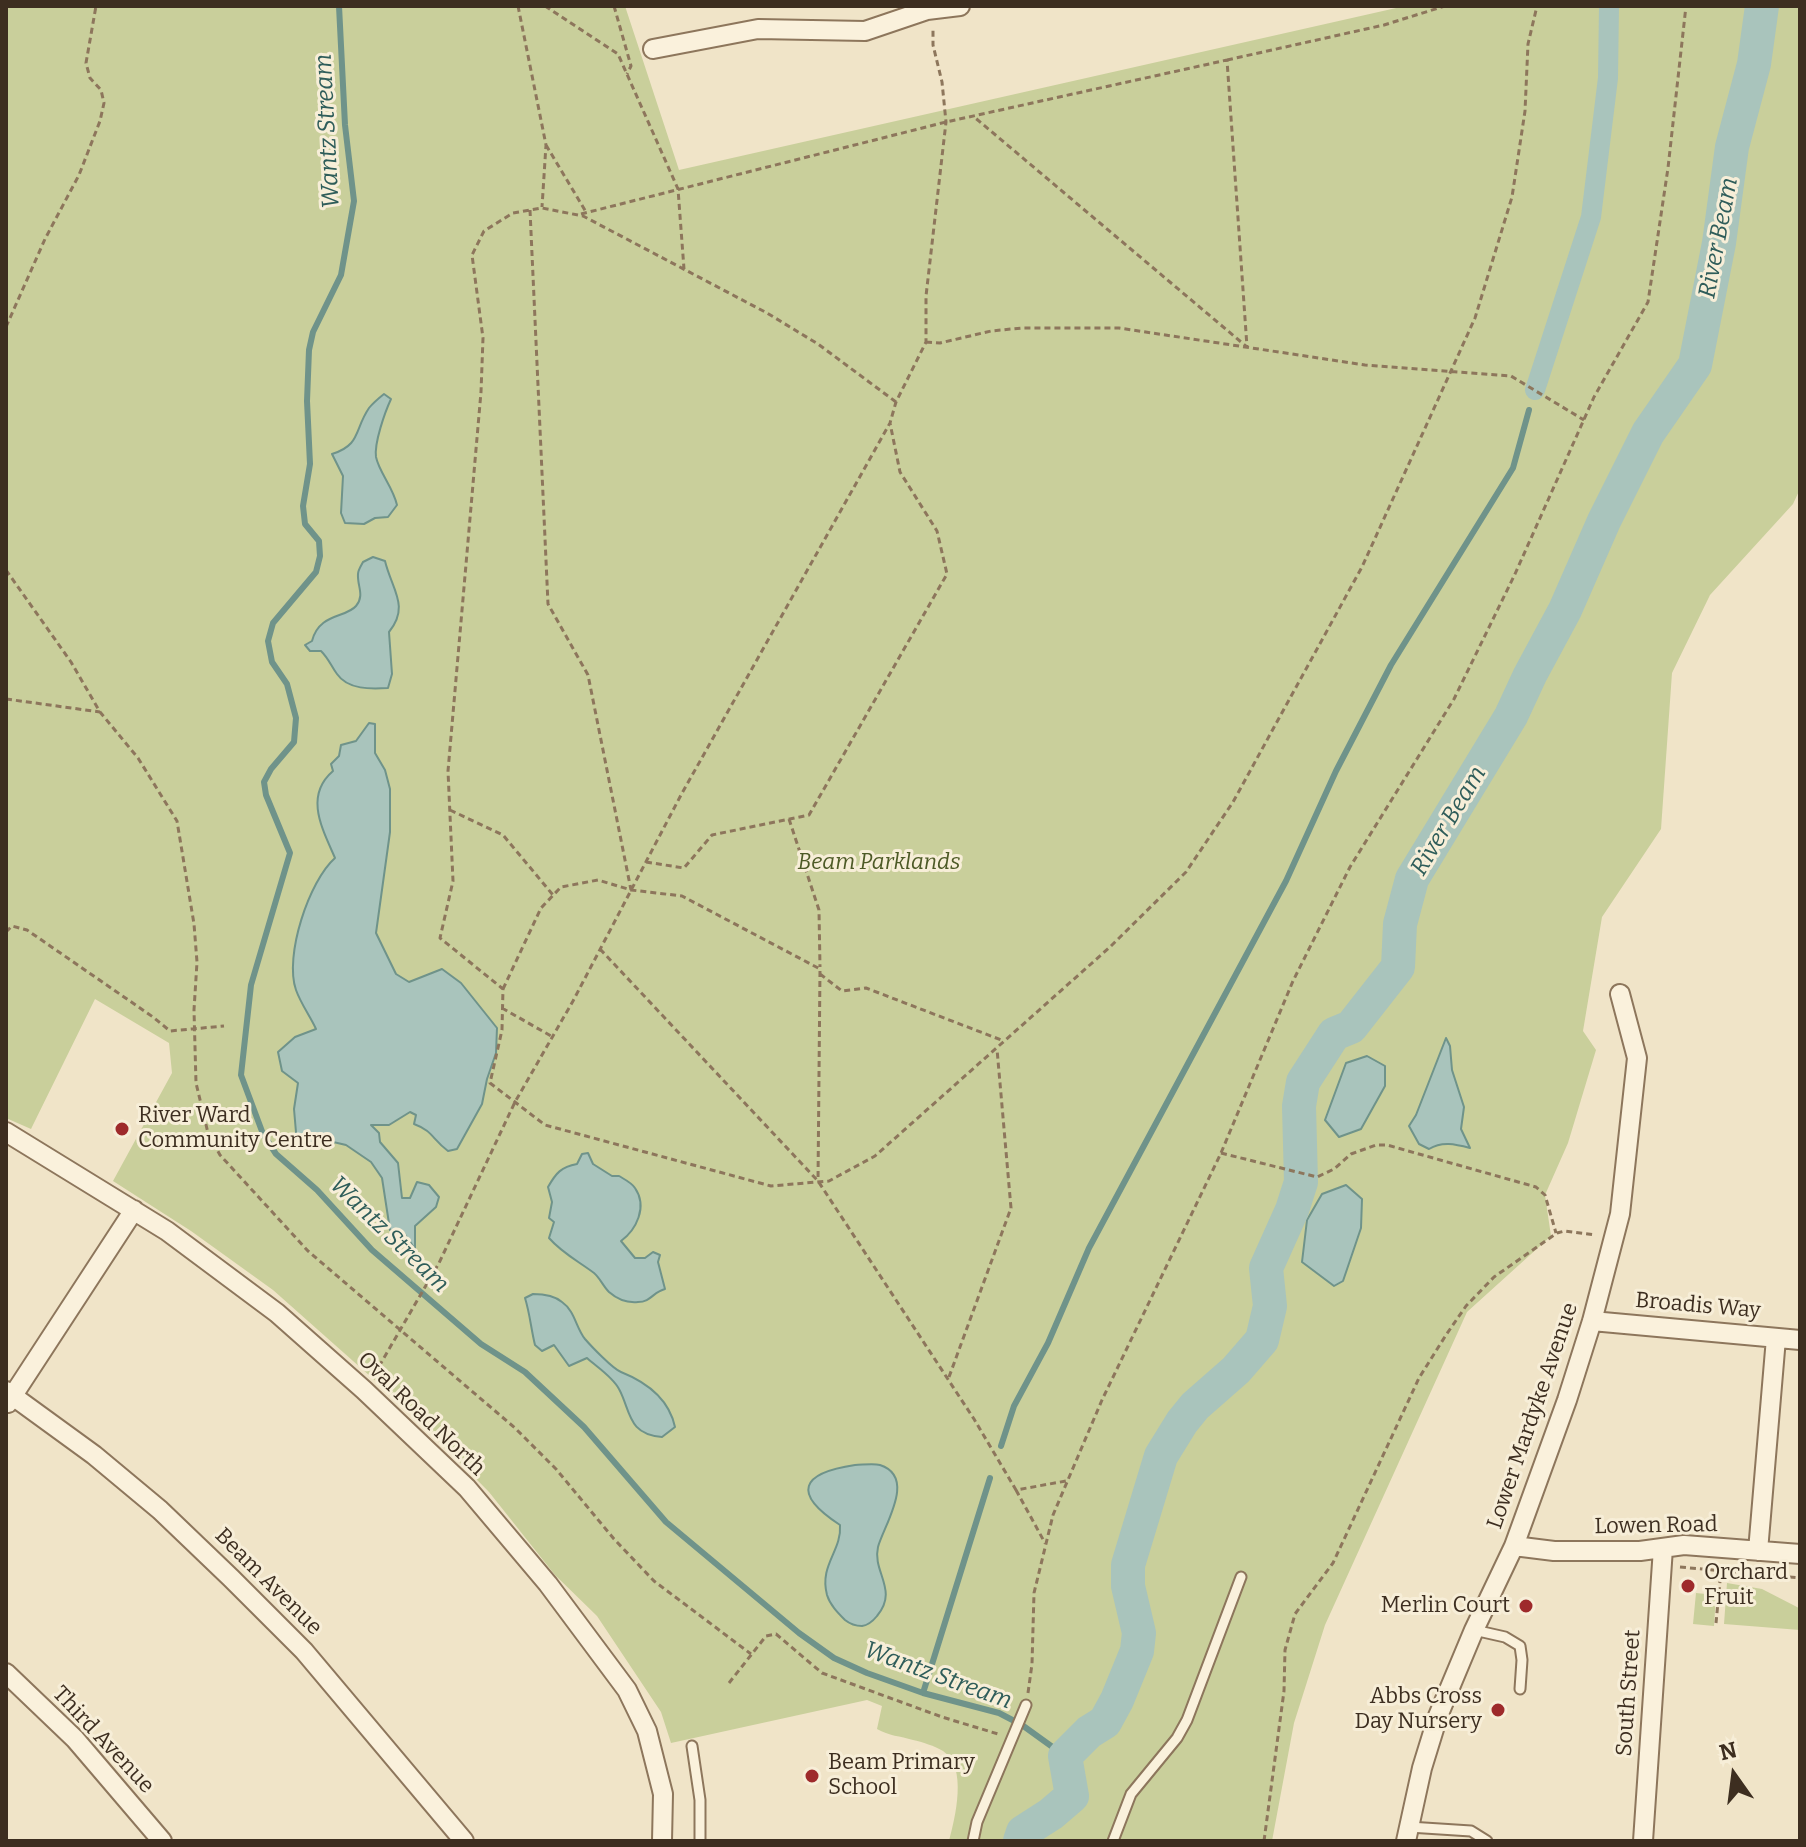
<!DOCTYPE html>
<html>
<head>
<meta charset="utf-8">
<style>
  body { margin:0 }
  #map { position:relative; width:1806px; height:1847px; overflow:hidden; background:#f0e4c8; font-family:Bitter,serif }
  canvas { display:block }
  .frame { position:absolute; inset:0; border:8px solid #3d2e20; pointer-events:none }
  .north { position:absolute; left:1694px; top:1735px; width:80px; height:80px; -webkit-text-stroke:6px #f7eed8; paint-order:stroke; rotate:346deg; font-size:22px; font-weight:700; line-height:32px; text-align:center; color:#3d2e20 }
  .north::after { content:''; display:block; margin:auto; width:28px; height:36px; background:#3d2e20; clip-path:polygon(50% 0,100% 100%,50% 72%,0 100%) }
</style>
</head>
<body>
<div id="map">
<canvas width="1806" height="1847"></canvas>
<div class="frame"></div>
<div class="north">N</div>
</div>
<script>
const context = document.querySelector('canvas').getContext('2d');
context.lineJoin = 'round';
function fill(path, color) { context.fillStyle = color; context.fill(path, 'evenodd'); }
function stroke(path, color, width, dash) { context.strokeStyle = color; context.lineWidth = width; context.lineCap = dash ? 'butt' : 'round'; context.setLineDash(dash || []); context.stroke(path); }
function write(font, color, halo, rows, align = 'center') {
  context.font = font + ' Bitter,serif'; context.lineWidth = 6; context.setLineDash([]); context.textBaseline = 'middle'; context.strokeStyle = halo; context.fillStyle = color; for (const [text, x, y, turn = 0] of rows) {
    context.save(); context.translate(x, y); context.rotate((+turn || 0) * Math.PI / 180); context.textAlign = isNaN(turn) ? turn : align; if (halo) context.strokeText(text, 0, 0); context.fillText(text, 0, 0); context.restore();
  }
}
fill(new Path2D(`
  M6,6H625L679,170L1405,6H1800V489L1793,504L1710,595L1672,673L1661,829L1602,917L1583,1031L1596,1050L1568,1143L1545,1195L1551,1236L1467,1312L1325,1625L1294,1723L1272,1841H949C955,1818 968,1767 943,1751C935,1746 922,1742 913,1740C900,1736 889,1736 877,1729L882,1706L867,1700L671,1743L661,1712L597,1616L555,1575L489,1492L406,1408L273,1290L191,1231L113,1181L172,1073L169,1043L95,999L31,1129L6,1118Z
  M1727,1583L1762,1589L1797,1607L1800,1609V1630L1724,1624Z
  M1696,1593L1716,1595L1714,1626L1693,1624Z`), '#c9cf9b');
const water = new Path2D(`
  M384,394L391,399C385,412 374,443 376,457C379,472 393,487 397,505L388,517L375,518L364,524L345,523L341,513L343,476L332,454C361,445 354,430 369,408C373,403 379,398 384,394Z
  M373,557L385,561C392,590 410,606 389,632L392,674L388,688C371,689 348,690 337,674C331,666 329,659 321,651H310L305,645L312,641C319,613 346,618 356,606C365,595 357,586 358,574C358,570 361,566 363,562Z
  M369,723L375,724V753L385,770L390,789V832L376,933L396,974L409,982L442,969L461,983L497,1028L496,1053L487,1079L482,1104L457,1149L448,1151C432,1139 433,1131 414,1124L416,1115L410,1112L389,1125H371L379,1133L380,1142L398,1163L402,1198H410L417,1182L429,1185L439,1197L436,1207L415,1226V1249L404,1233L390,1230L382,1178L371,1162L346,1145L329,1141L297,1144L294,1109L298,1083L282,1071L278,1052L295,1037L316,1029C310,1016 301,1004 296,990C284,956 309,881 335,858C322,828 304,796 333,771L331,764L339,756L341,745L356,741Z
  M1446,1038L1450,1046L1452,1070L1464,1107L1461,1129L1470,1148C1455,1144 1442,1141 1429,1149L1419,1144L1409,1126L1416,1115Z
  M1367,1056L1385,1066V1086L1361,1129L1339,1137L1325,1120L1346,1063Z
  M588,1153L593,1164L612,1176H619C624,1179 632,1183 635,1188C648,1207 636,1230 621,1241L635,1258H645L653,1252L660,1255L658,1262L665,1289C653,1292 651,1302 638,1302C628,1303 617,1299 609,1292C603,1286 600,1278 594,1273C578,1261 562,1253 549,1238L554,1222L549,1218L552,1202L548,1187C556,1173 561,1167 577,1164L582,1154Z
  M1346,1185L1362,1199L1361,1228L1343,1281L1334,1286L1302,1262L1307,1220L1322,1194Z
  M533,1294C542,1294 555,1296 562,1302C575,1311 576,1328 585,1339C591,1346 613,1369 621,1372C646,1382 669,1399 675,1427L662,1437C627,1434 631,1411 619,1389C613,1377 597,1367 587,1358L569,1366L554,1345L542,1351L535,1345C531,1329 530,1314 525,1298Z
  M855,1465C862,1465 873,1463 880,1465C917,1477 884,1525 878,1547C872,1572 899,1590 877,1616C873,1621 869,1625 862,1626C856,1626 850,1624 845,1620C838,1613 830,1605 827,1595C819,1565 842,1551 840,1525C791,1493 801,1473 855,1465Z`);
fill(water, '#a9c4bc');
stroke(water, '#6f938a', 2);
stroke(new Path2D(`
  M339,6L345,125L354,201L341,275L313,332L309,350L307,401L310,464L303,506L305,524L319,541L320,556L316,572L273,623L268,641L272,662L287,684L296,718L294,742L271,769L264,782L266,795L290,853L251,985L241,1075L263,1134L276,1154L317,1190L372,1250L481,1344L525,1372L584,1427L666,1522L799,1633L834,1658L867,1673L923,1693L999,1713L1022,1725L1065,1756
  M1001,1446L1014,1406L1048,1343L1089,1248L1286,881L1336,771L1391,665L1513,468L1529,410
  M923,1693L990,1478`), '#6f938a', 6);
stroke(new Path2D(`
  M1535,390L1591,217L1608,78L1609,6`), '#a9c4bc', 20);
stroke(new Path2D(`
  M1020,1841L1023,1832L1051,1814L1072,1796L1065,1756L1089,1732L1105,1722L1117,1700L1137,1651L1139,1633L1128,1586V1565L1161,1456L1182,1422L1195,1406L1236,1370L1262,1340L1270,1306L1266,1268L1292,1210L1301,1182L1299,1106L1303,1082L1334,1034L1351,1027L1398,967L1400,924L1412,879L1511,716L1530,675L1565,610L1604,521L1648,433L1695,365L1719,243L1732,147L1754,64L1762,6`), '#a9c4bc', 34);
const lane = new Path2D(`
  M1474,1630L1505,1637L1520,1646L1522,1660L1520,1689
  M692,1746L700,1800V1841
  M1409,1827L1471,1831L1487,1841
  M973,1841L977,1822L1026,1705
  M1113,1841L1131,1794L1177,1738L1187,1720L1241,1577`);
const street = new Path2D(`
  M653,49L758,29L865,31L927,10L960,6
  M6,1132L167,1231L277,1313L364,1390L467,1488L548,1584L627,1690L647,1731L663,1794L662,1841
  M1592,1321L1800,1340
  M6,1391L94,1455L160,1510L231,1578L304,1651L464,1841
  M8,1403L134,1210
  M1514,1546L1554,1551H1640L1684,1545L1800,1554
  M1758,1551L1776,1338
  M6,1673L75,1739L162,1841
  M1406,1841L1422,1768L1438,1716L1474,1630L1514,1546L1567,1400L1592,1321L1620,1214L1637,1058L1620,994
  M1643,1841L1663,1548`);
stroke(lane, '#8d765c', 13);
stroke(street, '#8d765c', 22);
stroke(new Path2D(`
  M518,6L546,145L542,207
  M545,6L618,54L678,189L684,269
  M614,6L631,66L627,74
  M1227,60L1384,25L1445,6
  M546,145L586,212
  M530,210L548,604L588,675L631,890
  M581,214L946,122L1227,60L1247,347L973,116
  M6,327L45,239L79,175L100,121L104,103L101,90L90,78L86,63L96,6
  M926,342L940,343L991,331L1022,328H1119L1365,365L1511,376L1584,420
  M896,402L818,344L767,313L583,216L542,208L513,213L484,231L472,255L483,338L481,392L448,771L453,881L440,938L503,989L502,1030L490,1083L545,1125L771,1186L829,1181L875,1156L1110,947L1186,872L1233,802L1362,567L1475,318L1512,197L1525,111L1528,44L1537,6
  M6,570L71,662L100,712L138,758L177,821L194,924L197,962L194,1010L196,1083L208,1133L220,1155L308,1251L515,1428L556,1469L614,1539L654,1581L751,1654
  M6,699L100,712
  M450,810L503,835L553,895
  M789,819L819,910L820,967
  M646,862L684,868L712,835L809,815L947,574L937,531L900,472L890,423
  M6,932L12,926L27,930L153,1017L170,1031L224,1026
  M600,949L818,1181L974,1419L1016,1490L1066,1481
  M820,974L842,991L866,988L1004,1041
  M503,989L541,908L561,887L598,880L631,890L682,896L820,969L818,1181
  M502,1008L551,1036
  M1221,1153L1317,1177L1334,1169L1351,1154L1376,1145H1387L1536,1187L1545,1195L1556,1233
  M374,1375L439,1263L515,1102L573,1001L681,795L890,423L896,402L926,342V296L946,122L942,82L933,45V29
  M949,1377L1011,1208L997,1049
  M1016,1490L1045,1543
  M1680,1567L1800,1578
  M1716,1623L1721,1571
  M729,1683L766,1636L776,1634L822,1673L942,1717L998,1734
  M1028,1693L1032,1664L1034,1593L1053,1515L1102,1400L1221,1153L1293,981L1350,867L1454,699L1515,574L1594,397L1648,302L1668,168L1686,6
  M1264,1841L1284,1691L1285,1650L1295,1614L1333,1563L1419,1378L1446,1335L1466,1306L1494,1277L1557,1233L1565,1231L1596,1235`), '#8d765c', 3, [6, 4]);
stroke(lane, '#faf1dc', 9);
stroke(street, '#faf1dc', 18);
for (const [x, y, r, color] of [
  [122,1129,8,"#9e2a2b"],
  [1688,1586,8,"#9e2a2b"],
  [1526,1606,8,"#9e2a2b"],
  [1498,1710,8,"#9e2a2b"],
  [812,1776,8,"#9e2a2b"]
]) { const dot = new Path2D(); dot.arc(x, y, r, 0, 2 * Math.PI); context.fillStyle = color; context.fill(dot); stroke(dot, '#f7eed8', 3); }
write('italic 22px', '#4d5a26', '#f7eed8', [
  ["Beam Parklands",879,863]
]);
write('22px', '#3d2e20', '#f7eed8', [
  ["River Ward",138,1116],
  ["Community Centre",138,1141],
  ["Orchard",1704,1573],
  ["Fruit",1704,1598],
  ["Merlin Court",1510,1606,"right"],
  ["Abbs Cross",1482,1697,"right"],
  ["Day Nursery",1482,1722,"right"],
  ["Beam Primary",828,1763],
  ["School",828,1788]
], 'left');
write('22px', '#3d2e20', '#f7eed8', [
  ["Broadis Way",1698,1306,5],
  ["Oval Road North",421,1414,44],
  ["Lower Mardyke Avenue",1533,1416,-71],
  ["Lowen Road",1656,1526,-1],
  ["Beam Avenue",268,1582,45],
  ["South Street",1629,1693,-86],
  ["Third Avenue",103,1740,47]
]);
write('italic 24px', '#2f5d5a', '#f7eed8', [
  ["Wantz Stream",328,131,-93],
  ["River Beam",1719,238,-79],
  ["River Beam",1449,821,-59],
  ["Wantz Stream",389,1235,44],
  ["Wantz Stream",938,1676,20]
]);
</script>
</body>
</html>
